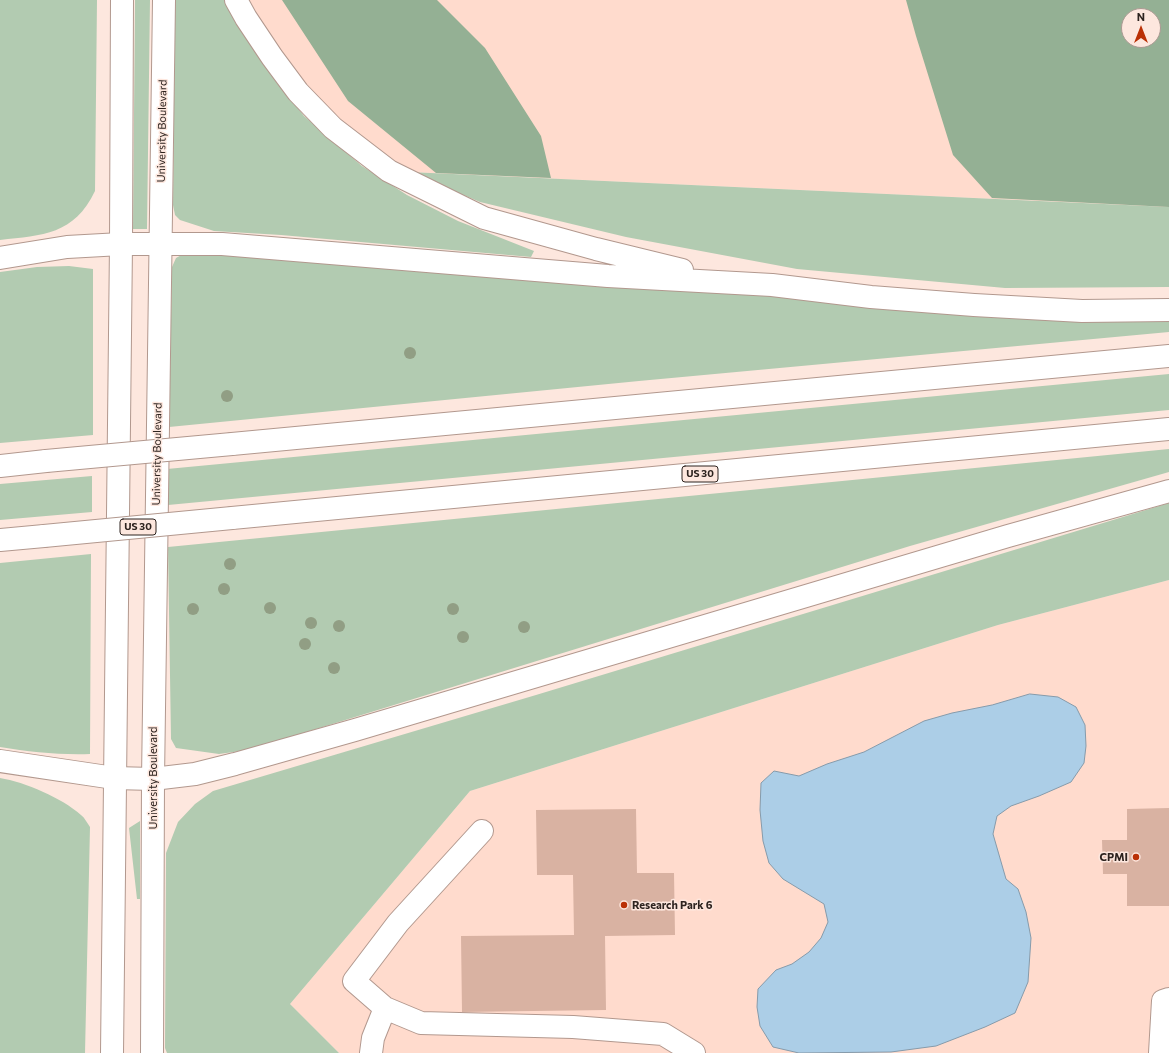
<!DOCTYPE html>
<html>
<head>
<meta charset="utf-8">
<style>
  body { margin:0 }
  #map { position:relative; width:1169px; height:1053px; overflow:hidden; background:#fde7de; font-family:Commissioner,sans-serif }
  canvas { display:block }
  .north { position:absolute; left:1121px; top:8px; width:40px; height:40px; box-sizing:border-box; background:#fde7de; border:1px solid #aa9992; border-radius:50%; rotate:0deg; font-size:11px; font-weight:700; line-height:16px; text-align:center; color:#2d231f }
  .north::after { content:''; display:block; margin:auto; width:14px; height:18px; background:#ba3005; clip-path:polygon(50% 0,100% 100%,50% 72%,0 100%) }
</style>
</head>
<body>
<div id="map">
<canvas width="1169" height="1053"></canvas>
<div class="north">N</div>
</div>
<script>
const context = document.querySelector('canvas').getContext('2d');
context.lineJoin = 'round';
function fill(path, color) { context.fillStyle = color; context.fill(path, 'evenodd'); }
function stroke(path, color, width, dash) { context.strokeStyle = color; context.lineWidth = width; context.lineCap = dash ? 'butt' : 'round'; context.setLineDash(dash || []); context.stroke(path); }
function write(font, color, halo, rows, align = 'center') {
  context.font = font + ' Commissioner,sans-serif'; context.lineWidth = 3; context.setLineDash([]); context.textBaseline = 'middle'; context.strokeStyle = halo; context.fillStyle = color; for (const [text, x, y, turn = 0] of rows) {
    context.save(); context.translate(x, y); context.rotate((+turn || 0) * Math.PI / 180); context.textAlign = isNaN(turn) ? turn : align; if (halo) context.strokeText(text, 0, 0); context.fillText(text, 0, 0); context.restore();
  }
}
fill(new Path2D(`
  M236,0H1169V207L389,171L333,128ZM1129,16H1153V40H1129Z
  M1169,580V1053H339L290,1004L470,791L998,625Z`), '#ffdbcd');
fill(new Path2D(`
  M0,0H97L95,191C74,235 43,235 0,240Z
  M135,0H150L147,229H133Z
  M175,0H226L262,62L304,116L362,166L407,195L458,221L534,251L531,257L281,235L214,231L180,220L175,215L173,205Z
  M409,172L1169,207V287L1005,288L797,269L626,237L480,202Z
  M233,251L651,287L907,306L1169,317V332L639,381L169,427L172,267L176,258L185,253Z
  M69,266L93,269V435L0,443V272L37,267Z
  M1169,374V410L168,505L167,469Z
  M1169,449V472L910,546L248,750L219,754L176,748L171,739L168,547Z
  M92,476V512L0,520V484Z
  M1169,503V580L998,625L470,791L290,1004L339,1053H167L165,1048L166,853L178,822L195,804L213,791L536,695Z
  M91,554L90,754C59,755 30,752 0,747V563Z
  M0,778C25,782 62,798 81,815C85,818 87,823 90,827L85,1053H0Z
  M140,821V899H137L129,828Z`), '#b2cbb1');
fill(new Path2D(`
  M282,0H437L485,48L541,136L551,178L436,173L348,101Z
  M906,0H1169V207L992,198L953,155L916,36ZM1129,16H1153V40H1129Z`), '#94b094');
const water = new Path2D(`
  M1030,694L1058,697L1076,707L1085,725L1086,746L1084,763L1071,782L1039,796L1011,806L997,816L993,834L1006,879L1018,889L1026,912L1031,938L1028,982L1015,1013L985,1027L936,1046L891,1052L799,1053L773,1047L760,1026L757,1007L758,989L776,970L792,964L809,952L821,938L828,922L824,904L783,879L769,863L763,841L760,810L761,783L774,771L799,776L827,764L864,752L924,721L952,713L992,705Z`);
fill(water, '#accee7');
stroke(water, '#869bab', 1);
fill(new Path2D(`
  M1169,808V906H1127V874H1103L1102,840H1127V809Z
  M636,809L637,873H674L675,935L605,936L606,1010L462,1012L461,936L574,935L573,875H537L536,810Z`), '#d9b2a2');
const minor = new Path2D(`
  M482,831L398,923L354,981L385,1008L421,1023L573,1027L663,1034L694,1053
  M371,1053L373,1038L385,1008
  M1160,1053L1163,1001L1169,999`);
const major = new Path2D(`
  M112,1053L121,244L122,0
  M152,1053L153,779L164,0`);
const highway = new Path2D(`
  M236,0L246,18L272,57L298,92L333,128L389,171L484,218L596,249L682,270
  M0,258L67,247L121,244H222L608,276L772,285L871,297L974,305L1082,311L1169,310
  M232,444L1169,356
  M0,466L46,461
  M232,518L1169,429
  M0,540L44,536
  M0,761L114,778L153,779L195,774L235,764L355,730L1008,536L1169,491`);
stroke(minor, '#b2988e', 24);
stroke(major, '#b2988e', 24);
stroke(highway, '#b2988e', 24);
stroke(minor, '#fff', 22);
stroke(major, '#fff', 22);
stroke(highway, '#fff', 22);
const highwayBridge = new Path2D(`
  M46,461L232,444
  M44,536L232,518`);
stroke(highwayBridge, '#b2988e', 24, []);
stroke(highwayBridge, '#fff', 22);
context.fillStyle = '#919e84';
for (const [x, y] of [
  [410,353],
  [227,396],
  [230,564],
  [224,589],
  [270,608],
  [193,609],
  [453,609],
  [311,623],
  [339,626],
  [524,627],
  [463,637],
  [305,644],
  [334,668]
]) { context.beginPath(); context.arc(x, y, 6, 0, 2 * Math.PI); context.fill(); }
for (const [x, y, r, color] of [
  [1136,857,4,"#ba3005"],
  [624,905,4,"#ba3005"]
]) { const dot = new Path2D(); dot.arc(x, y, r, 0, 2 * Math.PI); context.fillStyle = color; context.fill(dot); stroke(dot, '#fde7de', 1.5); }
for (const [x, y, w] of [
  [700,474,36],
  [138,527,36]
]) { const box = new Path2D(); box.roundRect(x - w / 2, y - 8, w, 16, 3); context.fillStyle = '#fde7de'; context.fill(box); stroke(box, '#2d231f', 1); }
write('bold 10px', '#2d231f', null, [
  ["US 30",700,474],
  ["US 30",138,527]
]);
write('11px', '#2d231f', '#fde7de', [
  ["University Boulevard",162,131,-89],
  ["University Boulevard",157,454,-89],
  ["University Boulevard",153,778,-90]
]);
write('bold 11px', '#2d231f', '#fde7de', [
  ["CPMI",1128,857],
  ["Research Park 6",632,905,"left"]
], 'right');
</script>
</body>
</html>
